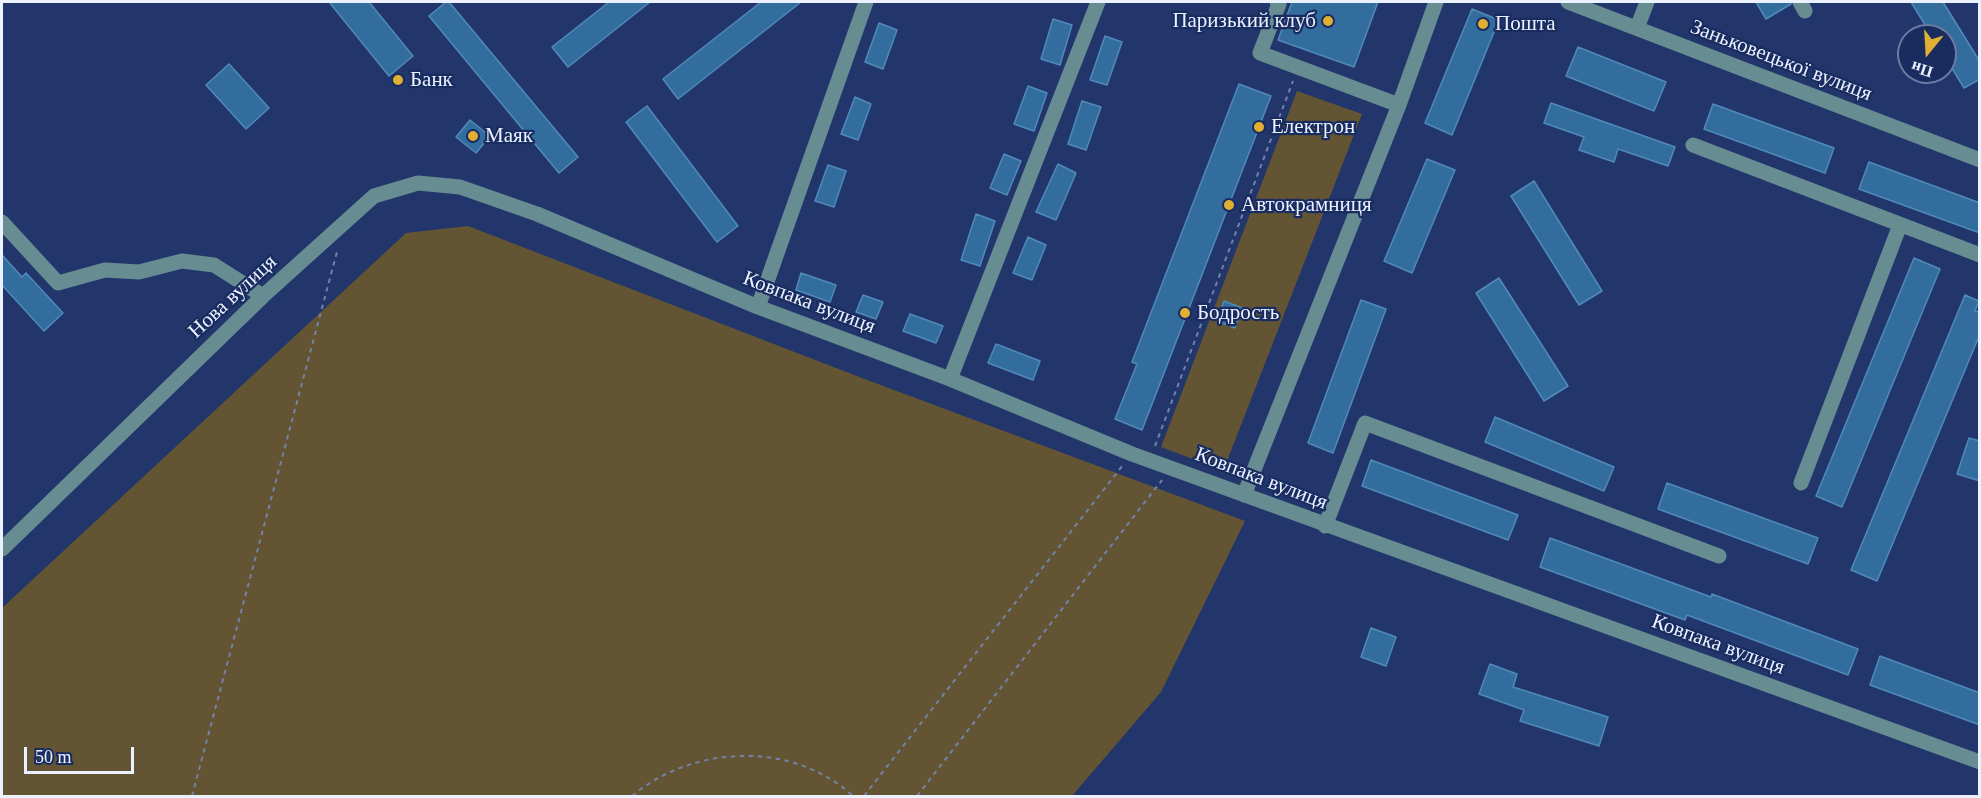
<!DOCTYPE html>
<html>
<head>
<meta charset="utf-8">
<style>
  body { margin:0 }
  #map { position:relative; width:1981px; height:798px; overflow:hidden; background:#22366c; font-family:Georgia,serif }
  canvas { display:block }
  .frame { position:absolute; inset:0; border:3px solid #ebf1ff; pointer-events:none }
  .north { position:absolute; left:1897px; top:24px; width:60px; height:60px; box-sizing:border-box; background:#192c60; border:2px solid #6d7ba0; border-radius:50%; rotate:198deg; font-size:16px; font-weight:700; line-height:24px; text-align:center; color:#ebf1ff }
  .north::after { content:''; display:block; margin:auto; width:21px; height:27px; background:#e0b034; clip-path:polygon(50% 0,100% 100%,50% 72%,0 100%) }
  .scale { position:absolute; left:24px; top:747px; width:110px; height:27px; box-sizing:border-box; border:3px solid #ebf1ff; border-top:0; padding-left:8px; font-size:18px; line-height:21px; white-space:nowrap; color:#ebf1ff; -webkit-text-stroke:4px #192c60; paint-order:stroke }
</style>
</head>
<body>
<div id="map">
<canvas width="1981" height="798"></canvas>
<div class="frame"></div>
<div class="north">Пн</div>
<div class="scale">50 m</div>
</div>
<script>
const context = document.querySelector('canvas').getContext('2d');
context.lineJoin = 'round';
function fill(path, color) { context.fillStyle = color; context.fill(path, 'evenodd'); }
function stroke(path, color, width, dash) { context.strokeStyle = color; context.lineWidth = width; context.lineCap = dash ? 'butt' : 'round'; context.setLineDash(dash || []); context.stroke(path); }
function write(font, color, halo, rows, align = 'center') {
  context.font = font + ' Georgia,serif'; context.lineWidth = 4.5; context.setLineDash([]); context.textBaseline = 'middle'; context.strokeStyle = halo; context.fillStyle = color; for (const [text, x, y, turn = 0] of rows) {
    context.save(); context.translate(x, y); context.rotate((+turn || 0) * Math.PI / 180); context.textAlign = isNaN(turn) ? turn : align; if (halo) context.strokeText(text, 0, 0); context.fillText(text, 0, 0); context.restore();
  }
}
fill(new Path2D(`
  M1297,91L1362,114L1227,461L1214,467L1161,447Z
  M468,226L862,378L1245,521L1161,692L1072,796H2V608L406,233Z`), '#635433');
const building = new Path2D(`
  M329,2H369L413,56L389,76Z
  M446,2H449L578,157L559,173L429,16Z
  M609,2H650L568,67L552,47Z
  M761,2H801L678,99L663,79Z
  M1292,2H1378L1354,67L1278,40Z
  M1756,2H1790L1791,4L1766,19Z
  M1911,2H1943L1980,62V79L1964,88L1945,57V36H1932Z
  M1472,9L1499,20L1452,135L1425,123Z
  M1053,19L1072,25L1060,65L1041,59Z
  M879,23L897,30L883,69L865,62Z
  M1105,36L1122,42L1107,85L1090,80Z
  M1578,47L1666,82L1654,111L1566,76Z
  M229,64L269,108L246,129L206,85Z
  M1239,84L1271,96L1142,430L1115,419L1137,364L1132,362Z
  M1028,86L1047,93L1034,131L1014,124Z
  M855,97L871,104L858,140L841,134Z
  M1082,101L1101,107L1086,150L1068,144Z
  M1551,103L1675,147L1668,166L1618,149L1614,162L1579,150L1584,137L1544,123Z
  M1713,104L1834,148L1825,173L1704,129Z
  M647,106L738,226L717,242L626,122Z
  M470,120L490,136L476,153L456,137Z
  M1004,154L1021,161L1007,195L990,188Z
  M1427,159L1455,170L1412,273L1384,261Z
  M1869,162L1980,203V233L1859,189Z
  M1058,164L1076,173L1056,220L1036,212Z
  M828,165L846,171L834,207L815,201Z
  M1534,181L1602,291L1579,305L1511,196Z
  M976,214L995,221L980,266L961,260Z
  M1028,237L1046,245L1032,280L1013,273Z
  M2,255L22,277L26,273L63,313L44,331L2,285Z
  M1914,258L1940,269L1842,507L1816,496Z
  M801,273L836,285L830,302L796,290Z
  M1499,278L1568,386L1544,401L1476,293Z
  M863,295L883,302L876,319L856,312Z
  M1965,295L1979,301L1975,311L1980,312V334L1877,581L1851,570Z
  M1361,300L1386,309L1333,453L1308,443Z
  M1224,301L1242,308L1235,328L1217,321Z
  M910,314L943,326L936,343L903,331Z
  M996,344L1040,361L1033,380L988,363Z
  M1495,417L1614,467L1604,491L1485,442Z
  M1969,438L1980,441V481L1957,474Z
  M1371,460L1518,515L1508,540L1362,486Z
  M1667,483L1818,538L1808,564L1658,509Z
  M1550,538L1711,597L1712,594L1858,649L1848,675L1687,615L1685,620L1540,567Z
  M1371,628L1396,637L1386,666L1361,657Z
  M1880,656L1980,693V725L1870,685Z
  M1490,664L1517,674L1513,687L1608,717L1599,746L1520,721L1524,710L1479,694Z`);
fill(building, '#336d9d');
stroke(building, '#508abb', 1.5);
stroke(new Path2D(`
  M1155,446L1293,81
  M192,796L338,248
  M632,796C693,745 792,740 853,796
  M864,796L1123,465
  M917,796L1162,480`), '#7382a8', 2, [4.5, 4.5]);
stroke(new Path2D(`
  M1277,2L1279,4L1260,53L1399,105
  M1568,2L1980,160
  M1800,2L1805,11
  M1637,28L1647,2
  M1693,145L1980,255
  M2,222L58,283L105,270L139,272L182,261L214,265L263,296
  M758,307L866,2
  M950,379L1098,2
  M1801,483L1900,225
  M1244,495L1399,105L1436,2
  M1325,526L1365,423L1719,556
  M2,549L263,296L374,196L418,183L460,187L537,214L758,307L950,379L1132,454L1980,762`), '#678d92', 15);
for (const [x, y, r, color] of [
  [1328,21,6,"#e0b034"],
  [1483,24,6,"#e0b034"],
  [398,80,6,"#e0b034"],
  [1259,127,6,"#e0b034"],
  [473,136,6,"#e0b034"],
  [1229,205,6,"#e0b034"],
  [1185,313,6,"#e0b034"]
]) { const dot = new Path2D(); dot.arc(x, y, r, 0, 2 * Math.PI); context.fillStyle = color; context.fill(dot); stroke(dot, '#192c60', 2); }
write('21px', '#ebf1ff', '#192c60', [
  ["Паризький клуб",1316,21,"right"],
  ["Пошта",1495,24],
  ["Банк",410,80],
  ["Електрон",1271,127],
  ["Маяк",485,136],
  ["Автокрамниця",1241,205],
  ["Бодрость",1197,313]
], 'left');
write('21px', '#ebf1ff', '#192c60', [
  ["Заньковецької вулиця",1781,61,21],
  ["Нова вулиця",233,297,-43],
  ["Ковпака вулиця",809,303,21],
  ["Ковпака вулиця",1261,479,21],
  ["Ковпака вулиця",1718,645,20]
]);
</script>
</body>
</html>
